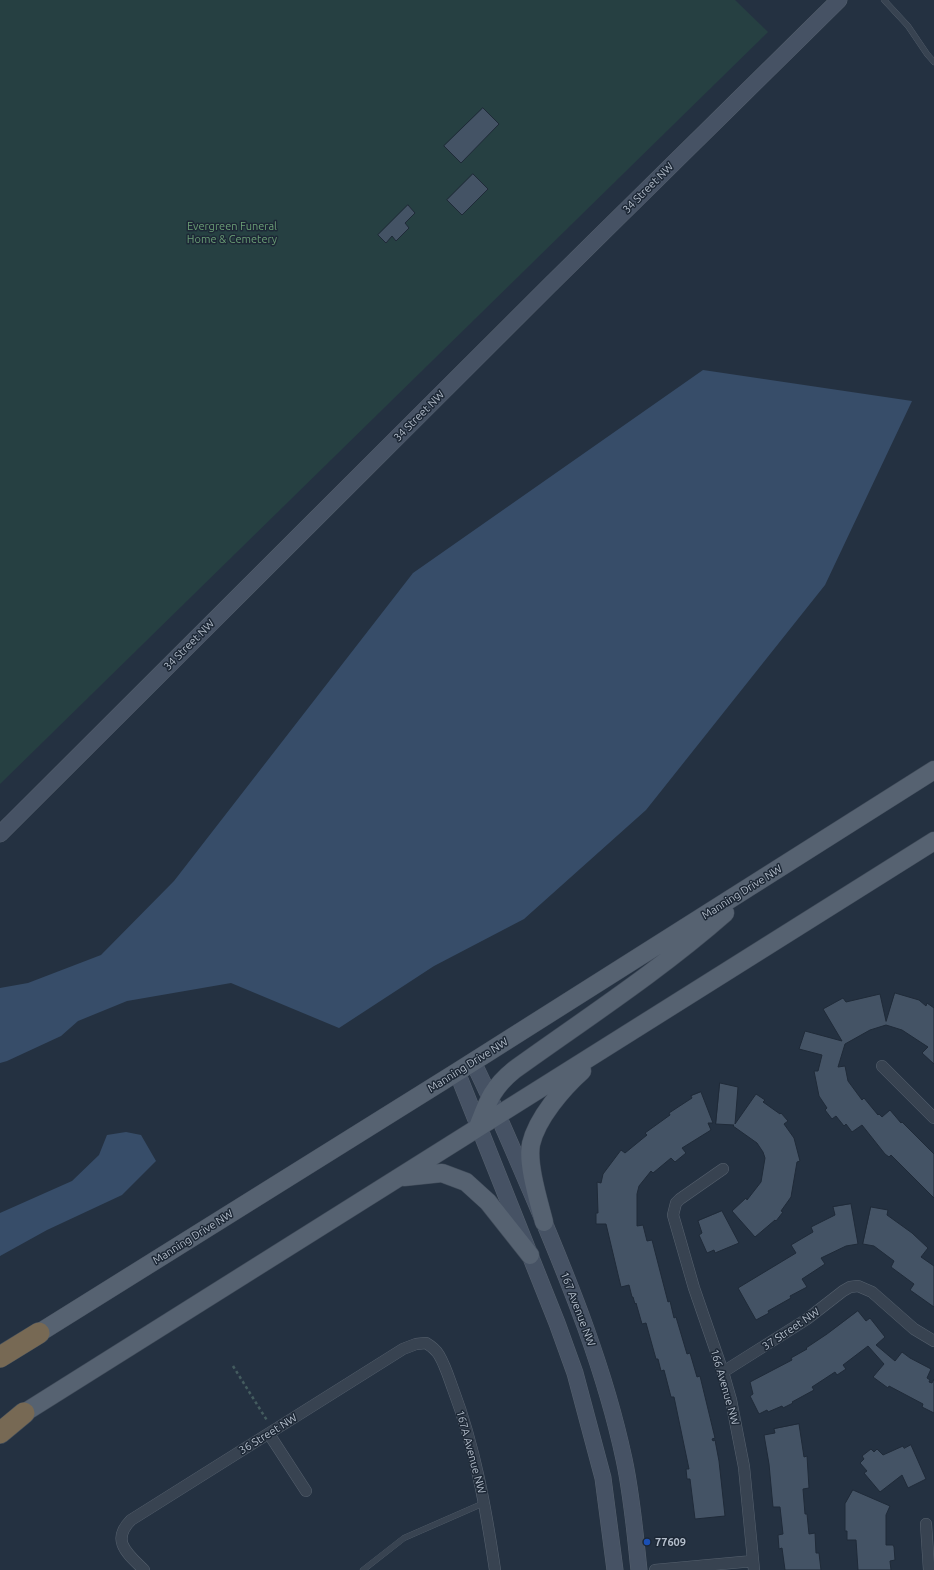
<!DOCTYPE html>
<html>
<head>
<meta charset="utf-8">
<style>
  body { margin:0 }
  canvas { display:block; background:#243141 }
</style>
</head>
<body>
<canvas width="934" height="1570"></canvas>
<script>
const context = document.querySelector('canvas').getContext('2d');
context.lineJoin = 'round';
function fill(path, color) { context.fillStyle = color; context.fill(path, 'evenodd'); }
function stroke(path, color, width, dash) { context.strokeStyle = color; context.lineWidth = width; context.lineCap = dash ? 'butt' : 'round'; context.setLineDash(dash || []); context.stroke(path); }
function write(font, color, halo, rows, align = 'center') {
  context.font = font + ' Ubuntu,sans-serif'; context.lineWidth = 3; context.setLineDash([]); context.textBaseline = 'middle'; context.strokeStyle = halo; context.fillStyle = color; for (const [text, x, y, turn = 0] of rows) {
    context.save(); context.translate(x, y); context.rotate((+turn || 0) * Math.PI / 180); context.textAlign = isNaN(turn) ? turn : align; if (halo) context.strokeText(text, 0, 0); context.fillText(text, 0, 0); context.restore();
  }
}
fill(new Path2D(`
  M0,0H735L768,32L0,784Z`), '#264042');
fill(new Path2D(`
  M703,370L912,401L825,585L646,810L524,919L434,966L339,1028L231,983L127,1001L78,1021L61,1036L7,1061L0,1063V988L28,983L101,955L174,881L413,573Z
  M126,1132L141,1135L156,1161L122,1195L47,1230L0,1256V1213L72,1181L99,1155L107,1135Z`), '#374d69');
const building = new Path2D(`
  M483,108L499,124L461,163L444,146Z
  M473,174L488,189L462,215L447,200Z
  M408,205L415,213L405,223L409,228L396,241L392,236L386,243L378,235Z
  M895,993L919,1000L926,1006L927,1003L934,1008V1064L922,1053L928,1047L902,1030L886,1025L870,1030L845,1044L838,1067L845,1066L848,1081L862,1100L864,1098L878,1115L879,1114L882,1117L890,1110L901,1123L902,1122L934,1154V1198L891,1155L889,1157L885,1154L862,1125L852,1132L846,1124L844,1126L836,1116L832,1119L825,1110L827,1108L819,1096L814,1071H818L822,1055L799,1049L805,1031L842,1041L823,1009L843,998L846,1002L880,994L886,1021Z
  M720,1083L738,1087L735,1124L756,1094L765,1100L763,1102L780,1114L781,1113L788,1121L784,1124L794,1138L800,1161L797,1162L791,1197L781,1211L783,1212L776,1221L775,1220L755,1237L732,1211L746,1198L747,1200L761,1182L765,1158L763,1152L757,1143L733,1126L734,1125L716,1124Z
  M701,1092L713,1123H708L711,1130L682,1148L686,1153L675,1162L671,1158L653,1173L651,1171L639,1186L637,1194V1226L643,1225L647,1241L652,1240L668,1302L670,1301L674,1318L676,1317L687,1354L690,1353L697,1377L700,1376L715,1438L712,1439L713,1441L715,1440L719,1461L725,1516L695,1519L690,1479H687L686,1469H689L674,1397H671L664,1370L661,1371L658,1359H656L646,1323L642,1324L636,1303L635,1304L633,1297H632L629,1285L621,1287L606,1224H596V1213H598L597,1182L601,1183L603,1174L621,1150L625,1153L647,1135L645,1133L670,1115L669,1113L692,1098L691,1096Z
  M851,1204L858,1244L846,1246L821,1258L825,1264L802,1279L807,1287L790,1296L791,1298L768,1311L769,1313L756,1320L738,1288L796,1253L791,1245L813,1232L811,1227L835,1215L833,1207Z
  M871,1207L888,1210L887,1215L912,1233L928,1248L921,1257L934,1266V1307L910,1290L914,1284L891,1267L894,1261L874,1246L863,1244Z
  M722,1211L739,1243L715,1253L714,1250L707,1253L699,1235L702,1233L698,1221Z
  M858,1311L866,1321L870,1318L885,1337L876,1345L895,1361L902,1352L910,1358L931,1369L927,1378L930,1380L929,1382L932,1383L934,1379V1413L922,1407L923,1404L889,1386L888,1388L873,1377L884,1364L868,1346L843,1365L846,1369L837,1375L835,1372L812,1387L814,1390L792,1402L793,1403L783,1408L782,1406L768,1412L767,1410L759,1414L750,1396L753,1394L750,1382L792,1360L791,1358L807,1349L806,1348L827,1334Z
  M799,1424L804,1457L807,1456L809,1488L803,1489L805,1514H807L809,1534L815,1533L816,1553H819L821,1570H785L782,1548L779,1549L778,1535L783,1534L780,1507H773L769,1464L764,1435L775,1433L774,1429Z
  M911,1445L926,1479L908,1488L902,1475L880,1492L864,1473L867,1471L860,1463L864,1459L862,1456L871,1449L874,1452L877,1449L883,1455L903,1446L904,1448Z
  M853,1490L890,1506L886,1515V1545H893L894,1547L895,1560L890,1561L891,1570H858L856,1540H847V1531H845V1504Z`);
fill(building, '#445365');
stroke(building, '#1f2a38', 1);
const lane = new Path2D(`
  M884,0L908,26L927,54L934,62
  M363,1570L404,1538L484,1503`);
const street = new Path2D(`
  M882,1066L934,1118
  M723,1169L680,1199L676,1203L673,1215L694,1288L723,1372L731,1400L744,1467L754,1570
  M723,1372L807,1319L843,1291L850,1287L858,1286L872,1292L914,1329L934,1341
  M269,1434L306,1491
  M926,1524L929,1570
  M144,1570C128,1554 110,1541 131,1520L403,1349L416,1344L426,1343C431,1346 436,1350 439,1355C445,1365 449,1378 453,1389C475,1447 486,1509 495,1570
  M655,1570L753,1561`);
const secondary = new Path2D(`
  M0,834L553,282L839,0
  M473,1062C496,1108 515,1155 536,1203C571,1286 605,1370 624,1459C632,1496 635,1533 639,1570
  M457,1072L557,1323L575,1373L603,1478L615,1570`);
const primary = new Path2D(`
  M478,1127C488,1101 492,1088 514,1070C585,1019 659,971 725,913
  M404,1177L442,1173L466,1182L488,1202L530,1255
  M544,1222C539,1202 527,1164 531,1144C537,1118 563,1088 582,1071
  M39,1333L457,1072L934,770
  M24,1413L934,841`);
const highway = new Path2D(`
  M0,1357L39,1333
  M0,1433L24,1413`);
stroke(lane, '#56616e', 6);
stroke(street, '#56616e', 12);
stroke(secondary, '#56616e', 17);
stroke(primary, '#414c5a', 19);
stroke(highway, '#434e5b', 22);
stroke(new Path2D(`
  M233,1366L268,1422`), '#445c5f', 2.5, [3, 3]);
stroke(lane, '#384351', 5.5);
stroke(street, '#384351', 11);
stroke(secondary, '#465264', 16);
stroke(primary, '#566271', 18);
stroke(highway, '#776954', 21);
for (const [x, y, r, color] of [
  [647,1542,4,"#1a4fb4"]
]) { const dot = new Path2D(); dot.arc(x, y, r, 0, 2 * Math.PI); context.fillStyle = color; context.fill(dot); stroke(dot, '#1d2836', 1.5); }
write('11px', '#b4becb', '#1d2836', [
  ["34 Street NW",648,188,-45],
  ["34 Street NW",419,416,-45],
  ["34 Street NW",189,645,-45],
  ["Manning Drive NW",742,892,-32],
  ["Manning Drive NW",468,1065,-32],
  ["Manning Drive NW",193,1237,-32],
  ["167 Avenue NW",578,1309,69],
  ["37 Street NW",791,1329,-34],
  ["166 Avenue NW",725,1387,74],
  ["36 Street NW",268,1434,-32],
  ["167A Avenue NW",471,1452,75]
]);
write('11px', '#6a9e75', '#1d2836', [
  ["Evergreen Funeral",232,226],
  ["Home & Cemetery",232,239]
]);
write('bold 11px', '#b4becb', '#1d2836', [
  ["77609",655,1542]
], 'left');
</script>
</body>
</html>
